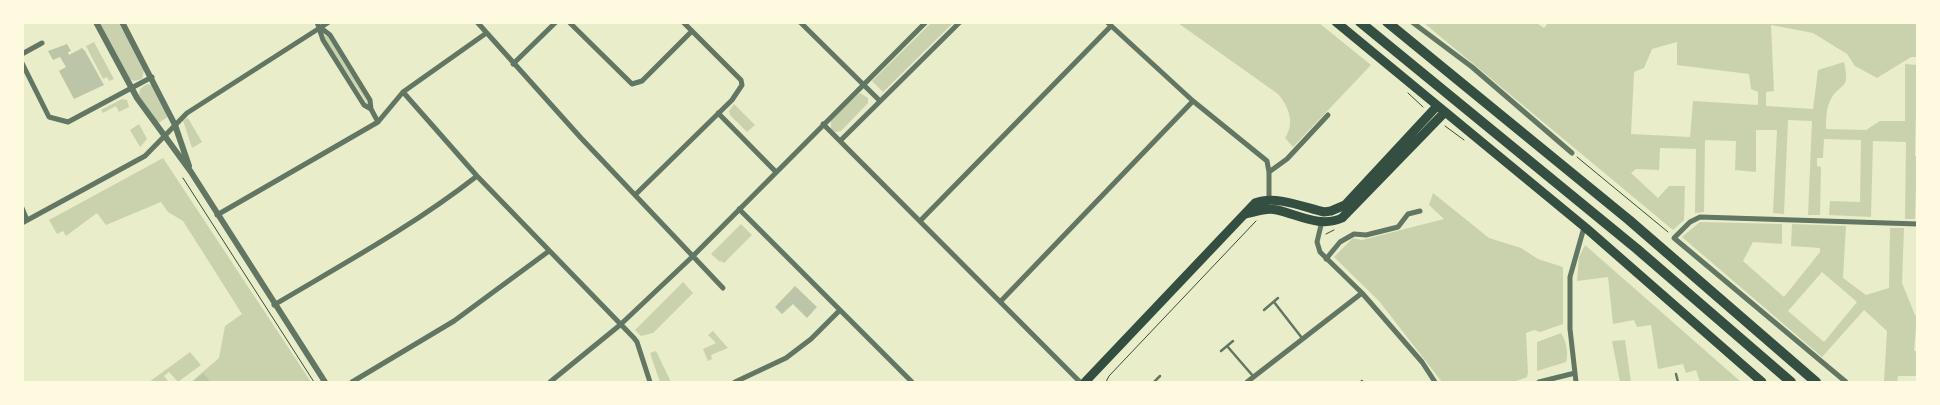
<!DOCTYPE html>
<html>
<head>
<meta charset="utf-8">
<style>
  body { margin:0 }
  #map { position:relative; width:1940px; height:405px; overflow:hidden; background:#e9edc9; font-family:Montserrat,sans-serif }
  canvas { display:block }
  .frame { position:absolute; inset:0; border:24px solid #fefae0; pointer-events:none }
</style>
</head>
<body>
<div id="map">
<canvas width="1940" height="405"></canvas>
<div class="frame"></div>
</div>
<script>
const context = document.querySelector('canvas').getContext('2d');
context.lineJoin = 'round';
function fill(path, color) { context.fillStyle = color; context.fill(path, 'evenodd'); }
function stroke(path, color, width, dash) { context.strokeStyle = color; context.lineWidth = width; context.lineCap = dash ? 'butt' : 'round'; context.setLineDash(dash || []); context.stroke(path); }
fill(new Path2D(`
  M1535,22L1544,28L1549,22L1917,23V57H1911L1877,78L1855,66L1847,54L1813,33L1771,25L1774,91L1766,92V106L1813,109L1818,70L1844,62C1851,92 1840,81 1830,101C1826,109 1826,120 1826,129L1866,130L1880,121H1905V64L1917,65L1915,156H1917L1915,219H1905L1906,142L1873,141L1871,217L1829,215L1830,201L1860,202L1861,140L1824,139L1823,158H1817V166L1821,167L1820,215H1808L1812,121L1788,120L1784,214L1773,213L1777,130H1756V172L1735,170L1736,141L1705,140L1704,212L1695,213L1696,149L1660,148L1659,170L1636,169L1631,173L1658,198L1669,186H1685L1684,220L1673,230L1424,23ZM1677,42V65L1749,74L1751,89L1758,92V105L1693,101L1690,137L1631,134L1634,72L1644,68L1652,49Z
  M100,23H119L144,70L142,79L134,81L130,79Z
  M931,23H953L883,92L872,81Z
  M1178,23H1319L1371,65L1293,147L1285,138C1295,123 1289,107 1278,94Z
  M325,36H328L369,102L368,104L324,39Z
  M94,42L114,79L109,81L107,77L103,79L86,46Z
  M147,84L151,85L168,117L158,123L139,96L140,89Z
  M860,93L868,98V103L841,131L835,132L831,129V119Z
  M122,99L127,100L129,107L119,112L116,106L103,113L101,110Z
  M734,104L755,125L747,132L730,115L729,111Z
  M188,118L202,142L192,148L183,120Z
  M139,124L147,139L140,147L130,130Z
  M163,158L311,382H191L219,358L225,326L242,314L183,221L168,212L161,202L106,225L97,213L66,236L63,231L57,234L49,220Z
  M1433,193L1489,238L1521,248L1538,259L1563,267V324L1540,332L1534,330L1526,333L1528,373L1527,377L1514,382H1442L1379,301L1334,257L1353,238L1362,240L1444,219L1429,205Z
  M1700,222L1782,224V244L1753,242L1743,261L1784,297L1820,252V248L1791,246L1792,224L1846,226L1843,278L1866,295L1889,288L1890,228H1904L1902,283L1915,315H1917L1914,351H1917V376H1898L1897,382H1884L1887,331L1864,310L1822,357L1682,237ZM1822,272L1857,302L1824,342L1788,311Z
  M741,224L752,235L724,263L721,261L720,262L711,254Z
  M1585,245L1741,382H1700L1696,370L1686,373L1683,364L1658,369L1651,325L1637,327L1634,320L1613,324L1608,277L1577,281L1579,257Z
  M683,282L693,293L653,333L641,336L635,330Z
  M713,331L728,348L711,355L712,359L708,361L703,349L716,343L708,335Z
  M1561,333C1566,340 1569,354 1566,362L1537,371V342Z
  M1625,340L1631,382H1620L1612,341Z
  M656,351L671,382H660L650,353Z
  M190,352L201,365L178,382L169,372L164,376L169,382H149Z`), '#cad2ad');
fill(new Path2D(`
  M67,44L71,51L68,52L69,55L82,48L85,51L104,85L74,99L59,71L66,67L60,57L53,60L48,51Z
  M795,286L817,307L807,318L793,304L782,314L775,307Z
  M203,373L209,380L208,382H193Z`), '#bcc5a7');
stroke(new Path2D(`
  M1408,93L1423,107
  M1445,126L1464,140
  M1577,157L1668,232
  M183,178L314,382
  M1326,234L1334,230
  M1106,382L1109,376L1256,221`), '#344e41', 1);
stroke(new Path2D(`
  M1274,302L1302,338
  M1264,310L1278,298
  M1227,346L1253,376
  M1221,351L1233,341
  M1676,374L1678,382
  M1154,382L1160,376
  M1361,382L1362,381`), '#617663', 2.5);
stroke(new Path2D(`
  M317,22L323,40L364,105L371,109
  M477,22L581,138L723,288
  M569,22L632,84L642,81L692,31
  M800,22L880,101
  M1107,22L1193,101L1267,161L1269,172V201
  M1412,22L1472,67L1572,153
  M321,28L330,35L370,100L371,109L378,122
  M22,54L42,43
  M22,63L49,117L68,122L152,77
  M513,64L556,22
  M403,92L477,176L634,338L637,342L650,382
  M718,113L775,171
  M823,124L1080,382
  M840,141L960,22
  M1269,172L1287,159L1328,115
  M635,195L732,100L742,85L741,80L683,22
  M22,208L27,220
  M739,209L912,382
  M217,215L378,122L403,92L485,34
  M920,221L1111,26
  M1322,221L1317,242L1320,252L1362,293L1422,362L1435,382
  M22,223L145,156L187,113L329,22
  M1326,259L1340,242L1354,234L1366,235L1398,227L1408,214L1420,211
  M1000,302L1193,101
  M274,305C343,264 413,226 477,176
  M352,382L454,321L549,251
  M550,382L620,325L692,257L926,22
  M735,382L786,358L811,339L840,310
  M1247,382L1362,293
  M1539,382L1575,373
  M1576,382L1570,329V277L1583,231L1586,228
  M1846,382L1674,238L1690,222L1700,217L1918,224`), '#617663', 5);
stroke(new Path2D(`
  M96,22L137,98L191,172L325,382
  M122,22L175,125L189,166`), '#617663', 6);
stroke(new Path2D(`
  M1336,22L1586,228L1762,382
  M1246,214C1257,211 1267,208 1277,210C1299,215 1320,228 1342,218L1444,113
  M1085,382L1255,203C1276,195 1303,207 1324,212L1331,211L1345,205L1437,106`), '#344e41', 9);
stroke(new Path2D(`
  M1360,22L1637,249L1791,382
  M1387,22L1629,220L1816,382`), '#344e41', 10);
</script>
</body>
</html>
